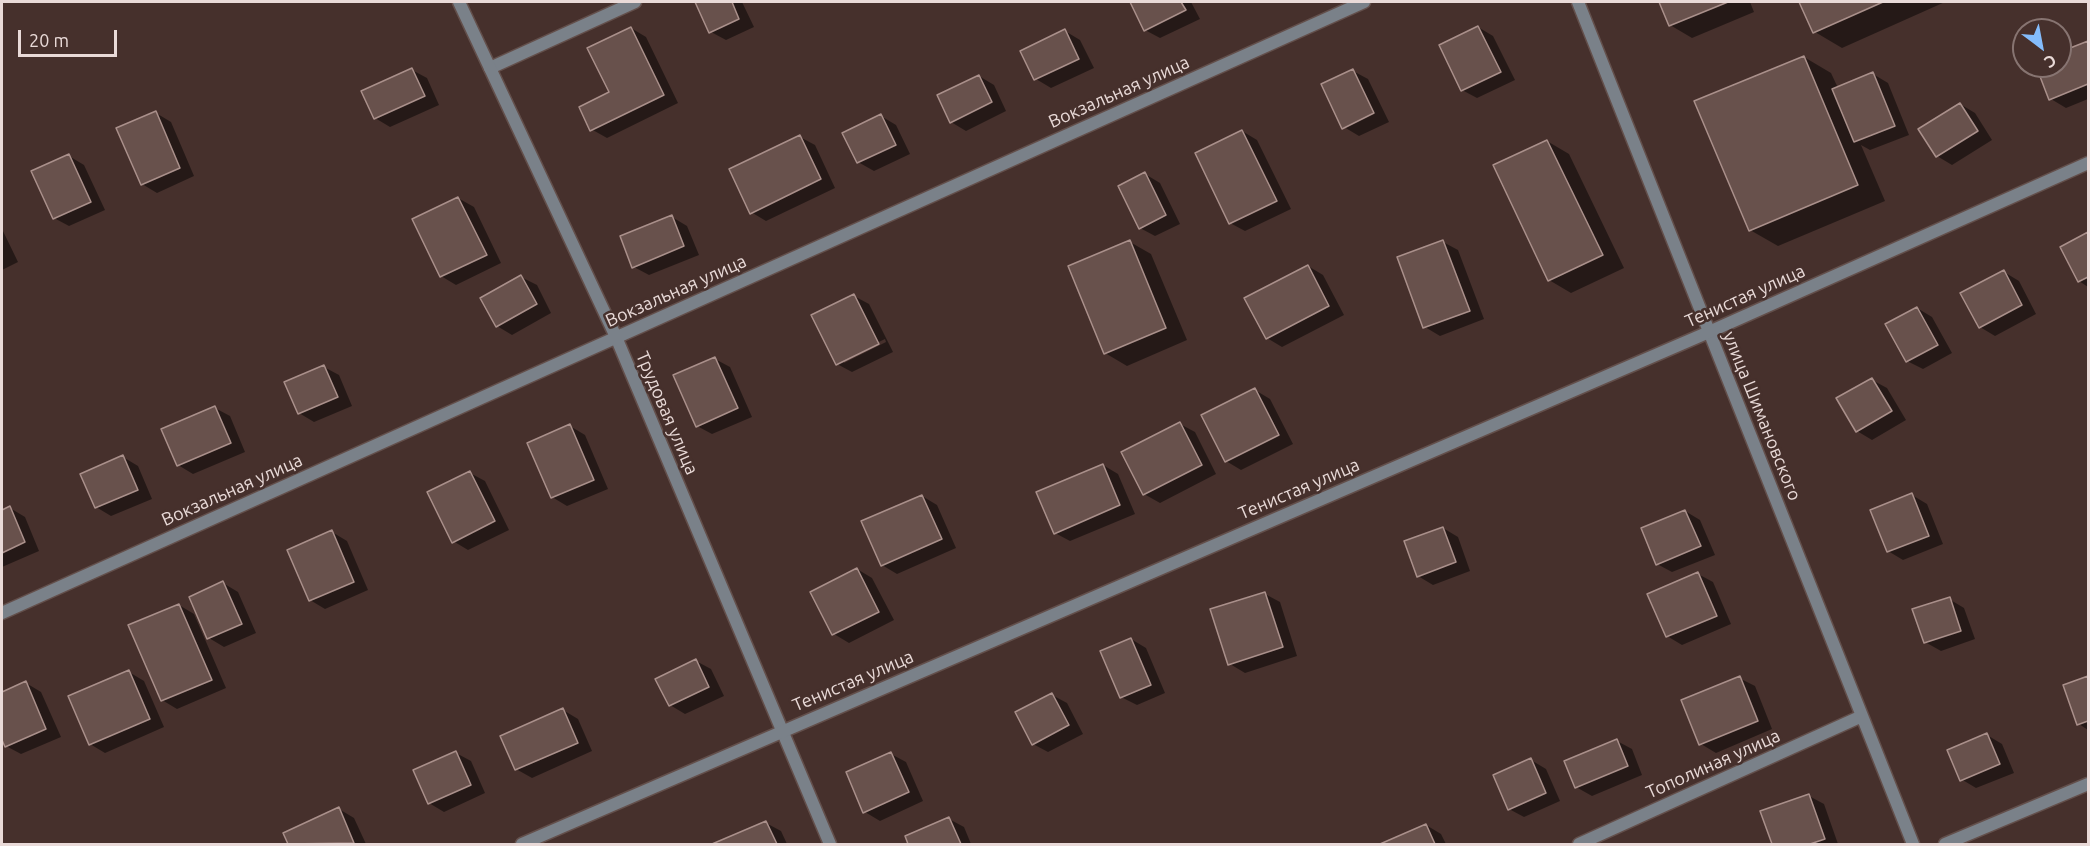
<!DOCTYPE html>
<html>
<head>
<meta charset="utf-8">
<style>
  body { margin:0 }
  #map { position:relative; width:2090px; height:846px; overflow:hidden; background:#46302c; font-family:Ubuntu,sans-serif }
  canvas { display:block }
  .frame { position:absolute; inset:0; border:3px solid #e9dad8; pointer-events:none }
  .north { position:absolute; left:2012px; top:18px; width:60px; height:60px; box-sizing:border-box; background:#46302c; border:2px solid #877471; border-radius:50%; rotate:148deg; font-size:16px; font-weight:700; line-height:24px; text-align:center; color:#e9dad8 }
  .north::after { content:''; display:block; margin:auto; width:21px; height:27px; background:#84bcfb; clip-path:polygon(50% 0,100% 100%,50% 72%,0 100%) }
  .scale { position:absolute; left:18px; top:30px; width:99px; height:27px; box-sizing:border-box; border:3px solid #e9dad8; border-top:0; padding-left:8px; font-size:18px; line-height:21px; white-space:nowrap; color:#e9dad8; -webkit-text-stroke:4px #46302c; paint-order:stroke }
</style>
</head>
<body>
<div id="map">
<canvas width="2090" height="846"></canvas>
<div class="frame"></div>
<div class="north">С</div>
<div class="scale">20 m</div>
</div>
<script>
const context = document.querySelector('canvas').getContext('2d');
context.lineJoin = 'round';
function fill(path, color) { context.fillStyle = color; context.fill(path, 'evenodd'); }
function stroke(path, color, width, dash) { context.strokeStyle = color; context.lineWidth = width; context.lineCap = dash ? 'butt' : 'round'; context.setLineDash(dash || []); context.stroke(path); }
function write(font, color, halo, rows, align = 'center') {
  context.font = font + ' Ubuntu,sans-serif'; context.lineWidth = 5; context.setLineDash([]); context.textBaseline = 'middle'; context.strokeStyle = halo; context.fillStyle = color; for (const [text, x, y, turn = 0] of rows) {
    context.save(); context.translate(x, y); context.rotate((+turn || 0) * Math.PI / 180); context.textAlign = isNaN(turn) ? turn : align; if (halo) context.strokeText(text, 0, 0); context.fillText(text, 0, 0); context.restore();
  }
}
fill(new Path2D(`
  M697,2H742L754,27L726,40L711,32Z
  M1132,2H1191L1200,19L1160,38L1145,30Z
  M1660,2H1750L1754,12L1692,38L1670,25Z
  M1801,2H1945L1842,48L1815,32Z
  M1478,27L1493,36L1515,80L1477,98L1462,90Z
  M631,28L646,37L678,103L607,138L591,129L611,93Z
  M1065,31L1080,40L1094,68L1051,88L1036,79L1022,51Z
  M2088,42V99L2066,108L2051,99L2037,66H2060V54Z
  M1804,57L1831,73L1838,88L1873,74L1888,83L1909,135L1870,150L1861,145L1885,201L1778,246L1750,230Z
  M412,70L427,78L439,105L390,127L375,118Z
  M1353,71L1368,79L1389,122L1359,136L1344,127Z
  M979,76L994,85L1006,111L966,131L951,122Z
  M1960,104L1975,113L1992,140L1952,165L1937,156Z
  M156,113L171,122L194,176L157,193L142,184Z
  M881,116L896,125L910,154L874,171L858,162L844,133Z
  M1242,131L1257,140L1291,209L1245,231L1230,223Z
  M800,137L815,145L835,188L766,221L751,212Z
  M1547,141L1569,154L1624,268L1571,293L1549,280Z
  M69,156L84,165L105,210L69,226L54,218Z
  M1145,174L1160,183L1180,224L1155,236L1140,228Z
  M458,198L474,207L501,263L456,285L441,276Z
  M672,217L687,226L699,255L649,275L634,267Z
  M2,229L18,262L2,270Z
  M2088,234V287L2079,281L2062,247Z
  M1130,242L1151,254L1187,340L1127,366L1105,353Z
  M1443,242L1458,250L1484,319L1440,336L1425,327Z
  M1308,266L1323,275L1344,315L1282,347L1267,338Z
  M2004,272L2019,281L2036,314L1995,336L1980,327Z
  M521,277L537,285L551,313L512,335L497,326Z
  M854,296L869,304L893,352L852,372L837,364ZM885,339L886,342L844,363V359Z
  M1917,308L1932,317L1952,353L1923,369L1907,361Z
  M715,359L730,367L752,417L712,434L697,426Z
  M324,367L339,375L352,406L314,422L299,413Z
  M1872,380L1887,388L1906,420L1872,440L1857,431Z
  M1255,390L1270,399L1293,444L1241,470L1226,461Z
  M215,408L230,416L245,452L193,474L178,465Z
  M1180,424L1195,432L1216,474L1160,503L1144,494Z
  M570,426L585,435L608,489L567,506L552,497Z
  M123,457L138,466L152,499L111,516L96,507Z
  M1103,465L1118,474L1135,514L1070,541L1055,533Z
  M470,473L485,481L509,530L468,550L453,541Z
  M1912,495L1927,504L1943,544L1903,560L1888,551Z
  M922,496L937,505L956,548L897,574L882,565Z
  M10,508L25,517L39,551L2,567V512Z
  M1685,511L1700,520L1715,555L1672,572L1657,564Z
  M1443,528L1458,537L1470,571L1433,585L1418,576Z
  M332,532L347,541L368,590L325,609L310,600Z
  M857,569L872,578L894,620L849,643L834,634Z
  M1698,574L1713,582L1731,624L1682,645L1667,636Z
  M223,583L238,592L256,633L224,647L209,638Z
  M1265,594L1280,602L1297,656L1245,673L1230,664Z
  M1949,599L1964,608L1975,639L1941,651L1925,642Z
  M179,605L194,614L226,688L177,709L162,700Z
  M1131,639L1146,648L1165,693L1137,705L1121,697Z
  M696,661L711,669L724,696L685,714L670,705Z
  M129,672L144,681L164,727L105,753L90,744Z
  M1739,678L1755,686L1772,729L1716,753L1701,744Z
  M2088,678V730L2079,724L2065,686Z
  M26,683L41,692L61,737L21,754L6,746L2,736V693Z
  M1052,695L1067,703L1083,734L1048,752L1033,744Z
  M563,710L578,719L592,751L532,778L516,769Z
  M1987,735L2002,744L2014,773L1976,788L1961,779Z
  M1617,741L1632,749L1642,775L1592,796L1576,787Z
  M456,753L471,761L485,793L444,812L429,803Z
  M891,754L906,762L923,801L880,821L865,812Z
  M1531,760L1546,769L1560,801L1524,817L1509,809Z
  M1809,796L1824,804L1838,844H1774L1762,812Z
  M339,809L354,818L366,844H290L285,833Z
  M949,819L964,827L971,844H910L907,837Z
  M766,823L781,831L787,844H716Z
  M1426,825L1441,834L1446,844H1383Z`), '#0007');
const building = new Path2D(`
  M695,2H732L739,19L709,33Z
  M1130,2H1181L1186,10L1144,31Z
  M1659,2H1728L1669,26Z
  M1799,2H1883L1813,33Z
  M1478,26L1501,72L1461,91L1439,45Z
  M631,27L664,95L590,131L579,107L609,92L587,48Z
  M1065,29L1079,59L1034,80L1020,51Z
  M2088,41V84L2049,100L2036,66H2060V52Z
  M1804,56L1858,185L1749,231L1694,101Z
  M412,68L425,96L374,119L361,91Z
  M1353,69L1374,113L1342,129L1321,84Z
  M1873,72L1895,126L1854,142L1832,89Z
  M979,75L992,102L950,123L937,95Z
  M1960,103L1978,131L1936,157L1918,129Z
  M156,111L180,168L141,185L116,128Z
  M881,114L896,145L857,163L842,133Z
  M1242,130L1277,201L1229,224L1195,153Z
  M800,135L821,179L750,214L729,169Z
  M1547,140L1603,255L1548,281L1493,165Z
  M69,154L91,202L53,219L31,171Z
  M1145,172L1166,215L1139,229L1118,186Z
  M458,197L487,255L440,277L412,219Z
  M672,215L684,246L632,268L620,236Z
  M2088,232V277L2078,282L2060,247Z
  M1130,240L1166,328L1104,354L1068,266Z
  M1443,240L1470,311L1423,328L1397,257Z
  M1308,265L1329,306L1266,339L1244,298Z
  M2004,270L2022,305L1979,328L1960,293Z
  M521,275L537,304L496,327L480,298Z
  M854,294L879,344L836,365L811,315Z
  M1917,307L1938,345L1906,362L1885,324Z
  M715,357L738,408L696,427L673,375Z
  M324,365L338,397L298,414L284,382Z
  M1872,378L1892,411L1856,432L1836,398Z
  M1255,388L1279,435L1225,462L1201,415Z
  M215,406L231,443L177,466L161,429Z
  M1180,422L1202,465L1143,495L1121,452Z
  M570,424L594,480L551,498L527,443Z
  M123,455L138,490L95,508L80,474Z
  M1103,464L1120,505L1054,534L1036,492Z
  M470,471L495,521L452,543L427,492Z
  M1912,493L1929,536L1887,552L1870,510Z
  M922,495L942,539L881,566L861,521Z
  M10,506L25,542L2,553V510Z
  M1685,510L1701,546L1656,565L1641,528Z
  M1443,527L1456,562L1417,577L1404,541Z
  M332,530L354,582L309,601L287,550Z
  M857,568L879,612L832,635L810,592Z
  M1698,572L1717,616L1666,637L1647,594Z
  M223,581L242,624L207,639L189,597Z
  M1265,592L1283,647L1228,665L1210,609Z
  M1950,597L1961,631L1924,643L1912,609Z
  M179,604L212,680L161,701L128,625Z
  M1131,638L1151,685L1120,698L1100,651Z
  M696,659L709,687L669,706L655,679Z
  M129,670L150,719L89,745L68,696Z
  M1740,676L1758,721L1699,745L1681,700Z
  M2088,676V721L2077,725L2063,685Z
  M26,681L46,729L5,747L2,740V692Z
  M1052,693L1069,725L1032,745L1015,712Z
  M563,708L578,743L515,770L500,736Z
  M1987,733L2000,764L1960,781L1947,750Z
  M1617,739L1628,766L1575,788L1564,761Z
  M456,751L471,785L428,804L413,770Z
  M891,752L909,792L863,813L846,772Z
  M1531,758L1546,793L1508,810L1493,775Z
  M1809,794L1825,839L1810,844H1772L1760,811Z
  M339,807L354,843L288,844L283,833Z
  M949,817L961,844H908L905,836Z
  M766,821L777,844H712Z
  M1426,824L1435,844H1380Z`);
fill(building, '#68514c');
stroke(building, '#aa908b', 1.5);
const service = new Path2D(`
  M490,68L635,2`);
const minor = new Path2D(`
  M459,2L616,337L830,844
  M1578,2L1913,844
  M2,613L1364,2
  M1579,844L1862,716
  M1945,844L2088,784`);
const tertiary = new Path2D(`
  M522,844L1709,332L2088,163`);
stroke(service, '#634f4b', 15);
stroke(minor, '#634f4b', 15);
stroke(tertiary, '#634f4b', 15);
stroke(service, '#7a8189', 12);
stroke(minor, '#7a8189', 12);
stroke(tertiary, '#7a8189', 12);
write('18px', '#e9dad8', '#46302c', [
  ["Вокзальная улица",1119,92,-24],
  ["Вокзальная улица",676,291,-24],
  ["Тенистая улица",1745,296,-24],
  ["Трудовая улица",667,413,67],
  ["улица Шимановского",1762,416,68],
  ["Тенистая улица",1299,489,-23],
  ["Вокзальная улица",232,490,-24],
  ["Тенистая улица",853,681,-23],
  ["Тополиная улица",1713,764,-24]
]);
</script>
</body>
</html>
